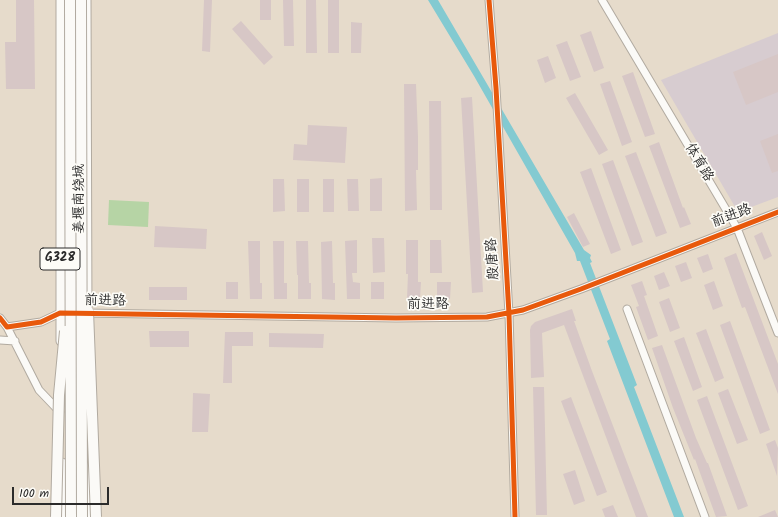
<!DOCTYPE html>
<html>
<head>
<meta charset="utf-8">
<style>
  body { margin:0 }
  #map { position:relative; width:778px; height:517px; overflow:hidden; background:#e6dbcb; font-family:Kalam,sans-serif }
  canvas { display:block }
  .scale { position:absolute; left:12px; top:487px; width:97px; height:18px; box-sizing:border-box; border:2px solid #2b2b2b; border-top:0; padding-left:5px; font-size:12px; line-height:14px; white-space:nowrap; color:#2b2b2b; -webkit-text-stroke:3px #fdfcf7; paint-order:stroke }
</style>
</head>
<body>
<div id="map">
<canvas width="778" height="517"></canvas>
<div class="scale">100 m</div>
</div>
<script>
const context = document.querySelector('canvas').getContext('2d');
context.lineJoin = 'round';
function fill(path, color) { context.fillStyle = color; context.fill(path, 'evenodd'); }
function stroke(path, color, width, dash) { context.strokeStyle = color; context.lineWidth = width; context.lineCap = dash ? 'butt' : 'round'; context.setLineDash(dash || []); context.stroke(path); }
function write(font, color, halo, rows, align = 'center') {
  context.font = font + ' Kalam,"LXGW WenKai TC",sans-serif'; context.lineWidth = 3.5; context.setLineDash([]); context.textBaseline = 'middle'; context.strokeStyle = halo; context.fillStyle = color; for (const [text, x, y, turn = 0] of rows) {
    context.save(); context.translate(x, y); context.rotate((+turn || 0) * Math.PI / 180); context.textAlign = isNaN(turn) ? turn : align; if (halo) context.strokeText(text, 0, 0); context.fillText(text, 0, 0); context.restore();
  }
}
fill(new Path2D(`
  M778,33V197L738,212L661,80Z`), '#d7ccd0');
fill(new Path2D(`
  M109,200L149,202L148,227L108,225Z`), '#b6d4a5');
fill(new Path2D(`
  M428,0H438L584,250L591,255L590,258L592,262L590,263L637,385L634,387L684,517H674L607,341L610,339L580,261H577L575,253L474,76Z`), '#83cad1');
fill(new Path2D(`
  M16,0H34L35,89H6L5,42H16Z
  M204,0H212L210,52L202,51Z
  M260,0H271V20H260Z
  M283,0H293L294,46H284Z
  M306,0H316L317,53H306Z
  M328,0H339V53H328Z
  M241,21L273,57L264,65L232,29Z
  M351,22L362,23L361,53H351Z
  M591,31L604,68L594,72L580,35Z
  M567,41L581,77L570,81L556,45Z
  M778,54V92L746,105L733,72Z
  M548,56L556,78L545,83L537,60Z
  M633,72L655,134L645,137L622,76Z
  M610,81L632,142L622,146L600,84Z
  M404,84H416L418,137V170H416L417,210L405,211Z
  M575,93L608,150L599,155L566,98Z
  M472,97L483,292L472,293L461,98Z
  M429,101H441L442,210H430Z
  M308,125L347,127L345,163L293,160L294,144L307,145Z
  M778,134V171L772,173L760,141Z
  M659,142L683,208L684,207L691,224L680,228L649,146Z
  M636,152L667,233L656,237L625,156Z
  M613,160L643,242L632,246L602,164Z
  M591,168L621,250L611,254L580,172Z
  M382,178V211H370V179Z
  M273,179H284L285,211L273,212Z
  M297,179H309V212H297Z
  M323,179H334V212H323Z
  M347,179H358L359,211H348Z
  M574,213L590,244L583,247L567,217Z
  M155,226L207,229L206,249L154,247Z
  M762,232L772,256L764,260L754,236Z
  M372,238H384L385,272L373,273Z
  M357,240V273H352L353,282L360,283V299H347L345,241Z
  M406,240H418V282H421L420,299H407L408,274H406Z
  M430,240H441L442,273H430Z
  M248,241H260V283H262V299H250Z
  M273,241H284V283H287V299H274Z
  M296,241H308L309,283H311V299H298V275H297Z
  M332,241L333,283H335V300L322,299L321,242Z
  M736,253L778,364V394L745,307L742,308L724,258Z
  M708,254L713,269L703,273L697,258Z
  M686,262L692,278L681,282L675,266Z
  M664,272L670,286L659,290L654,276Z
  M642,281L647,295L644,296L658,336L648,340L636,307L639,306L631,285Z
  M714,281L723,306L713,310L704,285Z
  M226,282H238V299H226Z
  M371,282H384V299H371Z
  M437,282H451L450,299H437Z
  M149,287H187V300H149Z
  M669,298L680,328L670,332L659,302Z
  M572,309L576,321H574L592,371L648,517H636L564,325L542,333L544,377L531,378L530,330L531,326L535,322Z
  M730,321L770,430L760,434L720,325Z
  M706,329L724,378L715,382L696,333Z
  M149,331H189V347H150Z
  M225,332H253V346H232V383H223Z
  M269,333L324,334L323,348L269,347Z
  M684,337L702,387L693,391L674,341Z
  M662,345L696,438L707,463H708L727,516L716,517L695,459L694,460L673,408L652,348Z
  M533,387H544L547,515H536Z
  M728,389L748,440L737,444L718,393Z
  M193,393L210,394L208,432H192Z
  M707,396L748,506L738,510L697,400Z
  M571,397L607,492L597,496L561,401Z
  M775,440L778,448L777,476L766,444Z
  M575,470L585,501L574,505L563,474Z
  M613,505L618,517H605L602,509Z
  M775,510L778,517H758Z`), '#d7c7c6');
const minor = new Path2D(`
  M489,0L496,88L509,314L515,517
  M602,0L737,228L778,333
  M627,309L705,517
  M85,313L396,318L487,317L523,310L581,289L778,212
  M0,318L7,327L41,322L60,313H65
  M7,327L39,390L60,412
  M0,340L15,341`);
const major = new Path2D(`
  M61,0V341
  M86,0L87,318
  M89,444V517
  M62,517V463`);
stroke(minor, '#b1aaa0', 9);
stroke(major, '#b1aaa0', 11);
stroke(minor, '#fbfaf7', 7);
stroke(major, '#fbfaf7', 9);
const highwayBridge = new Path2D(`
  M70,0L71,517
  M81,0L82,517
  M88,311L96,517
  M56,517L59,395L65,331`);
stroke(highwayBridge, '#b1aaa0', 12, []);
stroke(highwayBridge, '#fbfaf7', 10);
stroke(new Path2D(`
  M489,0L496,88L509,314L515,517
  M0,318L7,327L41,322L60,313L396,318L487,317L523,310L581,289L778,212`), '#e8590c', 5);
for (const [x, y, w] of [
  [60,259,40]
]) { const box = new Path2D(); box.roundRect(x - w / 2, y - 11, w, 22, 3); context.fillStyle = '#fdfcf7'; context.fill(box); stroke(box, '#2b2b2b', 1); }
write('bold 13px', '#2b2b2b', null, [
  ["G328",60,259]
]);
write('14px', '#2b2b2b', '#fdfcf7', [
  ["体育路",698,163,59],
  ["姜堰南绕城",81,199,-90],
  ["前进路",732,217,-21],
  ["殷唐路",494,259,-94],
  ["前进路",105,302,1],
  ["前进路",428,306]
]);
</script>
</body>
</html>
